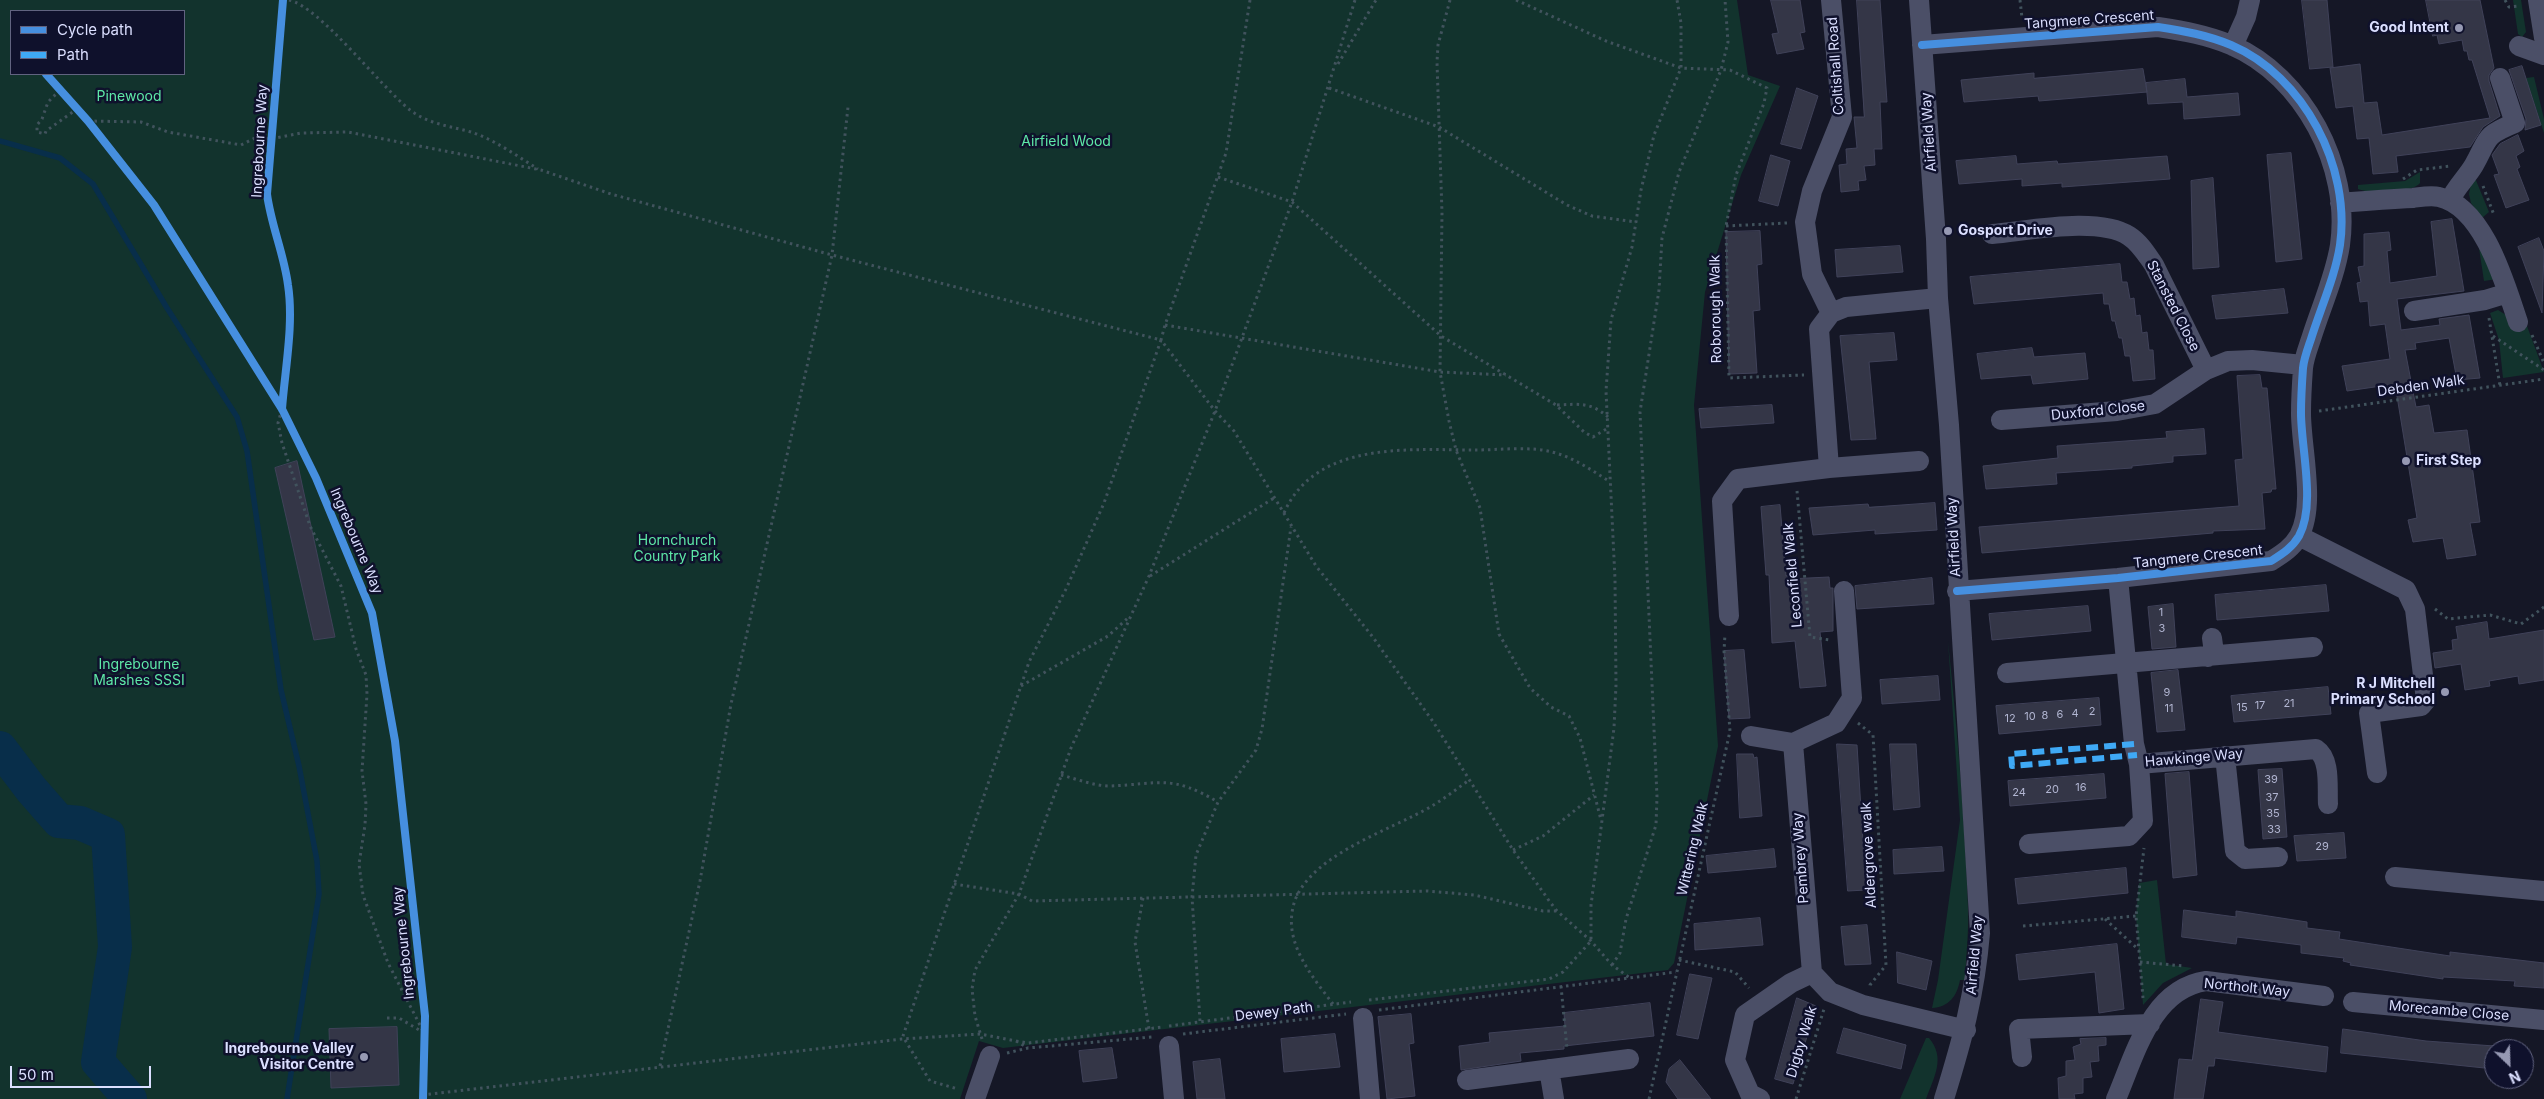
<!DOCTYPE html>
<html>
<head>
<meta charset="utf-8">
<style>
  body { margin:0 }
  #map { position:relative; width:2544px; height:1099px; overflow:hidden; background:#151726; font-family:Inter,sans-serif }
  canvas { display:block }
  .legend { position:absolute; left:10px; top:10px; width:175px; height:65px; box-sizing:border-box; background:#0f112c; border:1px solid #616380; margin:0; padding:6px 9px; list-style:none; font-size:15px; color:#dbdfff }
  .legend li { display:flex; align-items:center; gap:10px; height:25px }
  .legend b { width:25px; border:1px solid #616380 }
  .north { position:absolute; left:2484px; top:1039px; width:50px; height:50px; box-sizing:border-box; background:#0f112c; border:1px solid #616380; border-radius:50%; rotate:156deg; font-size:14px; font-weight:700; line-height:20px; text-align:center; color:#dbdfff }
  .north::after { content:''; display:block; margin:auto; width:18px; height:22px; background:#9699b3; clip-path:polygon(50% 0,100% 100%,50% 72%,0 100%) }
  .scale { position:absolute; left:10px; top:1066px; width:141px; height:22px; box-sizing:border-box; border:2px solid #dbdfff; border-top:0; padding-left:6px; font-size:15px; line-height:18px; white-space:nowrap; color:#dbdfff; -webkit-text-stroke:4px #0f112c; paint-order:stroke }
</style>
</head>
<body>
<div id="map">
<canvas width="2544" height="1099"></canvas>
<ul class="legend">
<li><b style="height:6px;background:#468fdf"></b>Cycle path</li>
<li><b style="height:6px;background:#3fa9f5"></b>Path</li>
</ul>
<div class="north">N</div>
<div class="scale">50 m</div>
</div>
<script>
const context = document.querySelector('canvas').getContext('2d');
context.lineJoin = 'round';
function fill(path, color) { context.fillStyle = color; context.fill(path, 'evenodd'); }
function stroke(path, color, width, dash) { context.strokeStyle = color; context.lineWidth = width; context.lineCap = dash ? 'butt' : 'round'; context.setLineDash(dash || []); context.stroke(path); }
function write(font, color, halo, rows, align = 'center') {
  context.font = font + ' Inter,sans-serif'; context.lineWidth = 5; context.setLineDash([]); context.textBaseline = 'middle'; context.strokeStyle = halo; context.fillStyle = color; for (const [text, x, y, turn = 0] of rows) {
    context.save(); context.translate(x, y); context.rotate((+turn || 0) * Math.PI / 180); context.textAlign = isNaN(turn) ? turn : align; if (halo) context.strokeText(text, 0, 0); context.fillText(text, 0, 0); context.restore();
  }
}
fill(new Path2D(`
  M0,0H1737L1748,75L1780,86L1741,175L1705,292L1694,405L1718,746L1674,963L1668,970L1003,1048L979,1041L960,1099H0ZM11,11H184V74H11Z
  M2513,0H2521L2526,32L2522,37L2518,34Z
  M2534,77L2544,119V133L2526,78Z
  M2420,172V183C2411,194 2370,194 2358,189V185L2405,181Z
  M2473,173L2489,212L2482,218L2471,203L2469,194Z
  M2477,235L2497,279L2484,281Z
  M2498,310L2506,315L2512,329L2527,326L2544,372L2503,378L2499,340L2490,313Z
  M1948,641C1957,729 1965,819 1968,908C1969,932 1966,956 1965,980H1960C1957,996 1949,1007 1932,1008L1938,980L1960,820Z
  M2157,880L2166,964L2192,968L2163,983L2143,1005L2136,916L2139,883Z
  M1926,1038H1929C1946,1058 1934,1077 1926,1099H1900Z`), '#12332d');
stroke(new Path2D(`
  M0,141L60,158L93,184L167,308L237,417L247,451L281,690L299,766L317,861L319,894L287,1099`), '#082e4a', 5.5);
stroke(new Path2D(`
  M0,748L31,789L59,821L80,823L108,835L115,947L98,1062L130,1099`), '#082e4a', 34);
const building = new Path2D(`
  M1771,0H1800L1805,32L1800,33L1804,49L1777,54L1772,34L1778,33Z
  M1857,0H1880L1887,102H1880L1882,149H1874L1875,165L1864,166L1866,180L1858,181L1859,190L1841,192L1839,165L1847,164L1846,149L1857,148L1854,117H1864Z
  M2302,0H2327L2333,67L2310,69Z
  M2426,0H2480L2494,68L2489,75V81L2500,116L2483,127L2470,147L2396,156L2398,172L2373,174L2369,138L2357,139L2353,106L2336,108L2330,68L2360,64L2364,103L2377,102L2382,135L2490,118L2472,60H2469L2467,51H2464L2462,40L2439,44L2437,35L2433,36Z
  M2522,66L2541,125L2525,130L2526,119L2509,70Z
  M2143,69L2147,92L2039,101L2038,96L1964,102L1961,80L2034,73V78Z
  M2185,79L2187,97L2238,93L2240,115L2184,119L2183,102L2148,104L2146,83Z
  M1797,88L1818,96L1801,149L1781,144Z
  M2518,135L2524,151L2516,156L2520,167L2517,169L2529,200L2506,208L2494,175L2499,174L2492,155L2500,144Z
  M2291,153L2302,259L2276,262L2267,155Z
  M1771,155L1790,161L1778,206L1759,201Z
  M2016,156L2017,164L2057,161L2058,164L2167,156L2170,179L2062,187V183L2022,186V179L1959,184L1956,161Z
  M2213,178L2219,267L2193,269L2191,181Z
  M2452,219L2464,291L2397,299L2401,330L2440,325L2439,319L2469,315L2480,378L2457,380L2449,338L2415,343L2416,349L2405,350L2416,407L2429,405L2434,433L2467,430L2480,522L2470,523L2476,555L2447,559L2443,538L2413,542L2408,520L2417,518L2395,384L2347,391L2342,366L2390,359L2385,324L2370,326L2368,301L2360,302L2357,283L2361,282L2358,267L2364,266V234L2389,232L2391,250L2387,251L2390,283L2437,276L2431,222Z
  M1760,231L1762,264L1757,265L1760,310L1753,311L1757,373L1729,374L1726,232Z
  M2539,238L2544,251L2542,313L2518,247Z
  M1900,246L1903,272L1837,277L1835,250Z
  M2120,264L2122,282H2127L2130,299L2134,298L2136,316L2140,315L2142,333L2147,332L2149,350H2153L2155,379L2133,381L2130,356H2125L2122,338H2119L2115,321H2112L2109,304H2104L2103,293L1974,304L1970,277Z
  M2284,289L2288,313L2216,319L2212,296Z
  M1894,333L1897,360L1869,362L1876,439L1851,440L1840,336Z
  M2032,348L2034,357L2085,353L2088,379L2033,384L2031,375L1981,379L1977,354Z
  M2260,375L2262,388H2267L2276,489H2272L2271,492L2262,493L2265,529L2213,531V533L1982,553L1979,527L2239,506L2235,460L2243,459L2237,376Z
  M1772,405L1774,423L1701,428L1699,409Z
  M2204,429L2206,454L2173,456V462L2132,466V468L2056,473L2057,484L1986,489L1983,466L2058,458L2057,446L2167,438L2166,432Z
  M297,461L335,637L314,640L275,468Z
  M1935,503L1937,530L1875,534V530L1813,535L1809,508L1868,504L1869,507Z
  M1780,505L1786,576L1788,575V579L1829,577L1830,588H1833V631L1820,632L1826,686L1800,688L1795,641L1772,643L1769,575H1766L1761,507Z
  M1932,578L1934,604L1857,609L1855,586Z
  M2326,585L2329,611L2217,620L2215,595Z
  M2173,604L2176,647L2152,649L2148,607Z
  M2088,606L2091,631L1992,640L1989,614Z
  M2487,622L2489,639L2544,630V680L2519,684L2518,676L2489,681L2490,686L2465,690L2461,664L2435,668L2433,653L2453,650L2452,640L2458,639L2456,627Z
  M1744,650L1750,718L1729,719L1724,651Z
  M2178,670L2185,730L2157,732L2151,673Z
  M1938,676L1940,700L1882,704L1880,680Z
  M2328,687L2331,714L2234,722L2231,696Z
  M2099,698L2101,725L1999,734L1996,706Z
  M1837,744L1857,745L1866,890L1848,891Z
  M1890,744H1916L1920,807L1894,810Z
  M1737,754H1753L1754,758L1757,757L1762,816L1740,818Z
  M2282,769L2287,837L2263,839L2258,770Z
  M2189,772L2197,875L2173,878L2165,774Z
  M2104,774L2106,798L2010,806L2008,781Z
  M2344,833L2346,858L2297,861L2294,836Z
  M1942,847L1944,871L1894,874L1893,850Z
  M1774,849L1776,867L1708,873L1706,856Z
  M2126,868L2128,893L2018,904L2015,879Z
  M2184,910L2236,917V911L2307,922V928L2340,932L2339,939L2450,956V952L2544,963V988L2514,986L2515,981L2443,977V979L2350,965L2351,963L2343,961L2344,958L2301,953V945L2237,937L2236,944L2182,937Z
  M1760,918L1763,945L1695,950L1694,924Z
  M1867,925L1871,964L1845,965L1841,927Z
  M2117,944L2124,1009L2099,1013L2095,972L2019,980L2016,955Z
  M1897,952L1932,961L1926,990L1898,983Z
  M1690,974L1712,978L1698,1039L1677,1035Z
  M1797,998L1816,1006L1793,1084L1775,1079Z
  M2201,999L2223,1002L2218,1032L2328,1047L2326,1072L2215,1058L2214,1066H2208L2203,1099H2174L2179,1059L2192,1060Z
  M1650,1003L1654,1036L1564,1046V1049L1520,1053L1521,1061L1461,1070L1459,1046L1490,1042L1489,1033L1565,1026L1564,1013Z
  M1411,1014L1414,1043L1409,1044L1415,1096L1387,1099L1378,1017Z
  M397,1027L399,1085L331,1088L329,1029Z
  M1844,1028L1906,1045L1901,1069L1837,1053Z
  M2343,1029L2426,1041L2494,1046V1069L2341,1053Z
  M1335,1034L1340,1067L1284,1072L1281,1039Z
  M2106,1038V1045L2098,1046L2099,1061L2090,1062L2092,1077L2083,1078V1093L2074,1094L2075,1099H2059L2058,1078L2066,1076V1061L2075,1060L2073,1047L2081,1044L2080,1039Z
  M1112,1048L1117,1078L1083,1082L1079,1051Z
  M1220,1059L1225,1099H1197L1193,1062Z
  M1680,1060L1711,1099H1678L1666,1082L1669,1069Z`);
fill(building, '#343647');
stroke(building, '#404259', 1);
stroke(new Path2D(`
  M289,0C320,7 380,86 410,110C428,124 450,126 471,132C495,140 517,156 538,169
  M1250,0L1226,153L1165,325L1161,340L1215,411L1234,431L1316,566L1372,636L1434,723L1513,850L1550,902L1557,911L1591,941L1612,965L1630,978
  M1450,0L1438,45L1437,62L1442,213L1440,372L1449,421L1456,450L1480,508L1499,634L1530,688L1551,707L1569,716L1580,738L1601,820
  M1516,0L1606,41L1681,68L1730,70L1767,88L1764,103L1736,175L1726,226
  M2020,0L2022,18
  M2505,0L2509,7L2520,6
  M1338,64L1376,0
  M1329,88L1439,127L1567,205L1592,216L1636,222
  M60,90L48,102L42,119L37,125V132L45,134L46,131L77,109
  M88,121L141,122L168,132L241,145L255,138L271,139L301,133L348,132L541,170L611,194L832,255L1161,340L1104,503L1067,587L1029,662L902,1039
  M1218,177L1292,202L1441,336L1556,405L1584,432L1593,437L1608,428
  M2403,179L2417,170L2451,166
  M2483,186L2494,215
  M1787,223L1726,226L1729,378L1804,375
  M2489,318L2500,386
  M1165,325L1440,372L1506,375
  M2532,335L2544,363
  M2493,336L2544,370
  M1557,405C1578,404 1591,402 1608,417
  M282,409L278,423L282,443L310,526L341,586L356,649L366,675L367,694L362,771L366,804L365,825L359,864L363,895L388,963L424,1033
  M2319,411L2544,379
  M1797,491L1810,637L1830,640
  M1284,513C1316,440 1410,450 1476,450C1498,450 1531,446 1552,452C1573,457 1591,470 1609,481
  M1150,576L1274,498
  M2435,609L2448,619L2490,615L2521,624L2544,607
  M1021,686L1108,636L1129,617
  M1858,723L1873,735L1886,965L1870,985V989
  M1061,775C1077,779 1094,786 1110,786C1160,784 1171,774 1218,802
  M1513,850L1543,836L1594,795
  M954,884L1019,894L1032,901L1427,891L1474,895L1543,911H1557
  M1143,898L1135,942L1149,1029
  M2105,919L2139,950
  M2023,926L2136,916
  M1679,960L1735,972L1749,988
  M2140,962L2184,966
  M1612,965L1620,953L1626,919L1656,825L1657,797L1640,412L1659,290L1662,238L1679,172L1721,70L1728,42L1725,0
  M1561,986L1567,1049
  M2143,998L2136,916L2144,848
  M1369,1000L1549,979L1563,972L1591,941V905L1614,728L1616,685L1615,579L1606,391L1611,320L1632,247L1641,190L1654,135L1681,68V23L1677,0
  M1333,1004C1314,979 1287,947 1292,913C1298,858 1390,831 1432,806C1445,798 1457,789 1469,780
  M1379,1010L1676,972
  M387,1018H399L424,1033
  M1200,1021L1192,897L1196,855L1218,802L1256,750L1262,729L1291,527
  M1169,1026L1351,1002
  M1183,1034L1346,1014
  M982,1039L975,1016L972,989L975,970L1019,894L1071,748L1149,576L1215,411L1292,202L1355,0
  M905,1040L930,1081L958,1089
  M1016,1041L1028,1043L1163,1027
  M1007,1053L1028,1048L1152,1037
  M660,1066L700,881L731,704L832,255L848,107
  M422,1095L902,1039L980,1034L1016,1041L1028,1048
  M1649,1099L1730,731L1724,651L1725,634
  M1796,1099L1824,1009`), '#41535d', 3, [2.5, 4]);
stroke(new Path2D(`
  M1831,0L1842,117L1812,191L1805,222L1812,274L1831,313L1846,307L1938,298
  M1919,0L1936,239L1938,298L1949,425L1980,933C1975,994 1962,1041 1944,1099
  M2538,0L2544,38
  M1922,45L2158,27C2184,31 2207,35 2231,45C2304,76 2351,167 2340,245C2335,277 2321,307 2311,339C2308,348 2304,358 2303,368C2302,382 2301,398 2301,413C2301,448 2316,505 2299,536C2292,548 2282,554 2271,561L2118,578L1957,591
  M2233,46L2246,17L2250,0
  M2519,46L2544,55
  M2450,200C2456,187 2467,177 2474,165C2489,138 2483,136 2515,123L2500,78
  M2340,203C2364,201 2389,199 2413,198C2421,197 2431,195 2439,197C2484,207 2505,284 2518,322
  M1992,234C2028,231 2098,216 2129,236C2140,243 2147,255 2154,265L2206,370
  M2414,311L2485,300L2508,293
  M2001,420L2117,411L2155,404L2206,370L2228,361L2252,360L2303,365
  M1829,468L1819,329L1831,313
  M2299,536L2406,590L2415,609L2426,700L2421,706L2369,713L2377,773
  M2118,578L2134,744L2139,764L2316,749C2331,759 2327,787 2328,804
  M1729,616L1722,501L1738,479L1829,468L1919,461
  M2208,657L2214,653L2212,638
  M2007,673L2313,647
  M1751,736L1793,743L1836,723L1852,698L1844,591
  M1793,743L1812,973L1830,992L1863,1005L1966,1030
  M2225,756L2235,851L2245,859L2278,857
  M2029,844L2129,836L2143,821L2139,764
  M2395,877L2544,891
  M2353,1002L2544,1020
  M1363,1018L1370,1099
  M1169,1046L1174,1099
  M2022,1057L2019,1029L2150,1024
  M1549,1069L1554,1099
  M1467,1080L1629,1059
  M975,1099L990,1056
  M1760,1099L1750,1094L1735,1060L1745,1015L1791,983L1812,973
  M2116,1099C2135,1055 2151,989 2206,981L2324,996`), '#4b4f67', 20);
stroke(new Path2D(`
  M2134,744L2011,754L2012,766L2137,755`), '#3fa9f5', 6, [12, 6]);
stroke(new Path2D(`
  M1922,45L2158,27C2184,31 2207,35 2231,45C2304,76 2351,167 2340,245C2335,277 2321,307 2311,339C2308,348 2304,358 2303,368C2302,382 2301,398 2301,413C2301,448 2316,505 2299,536C2292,548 2282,554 2271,561L2118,578L1957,591
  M46,74L88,121L154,205L282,409L316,478L372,613L395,741L425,1016L423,1099
  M282,409C285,369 294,324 288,285C284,254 271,225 267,194L283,0`), '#468fdf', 8);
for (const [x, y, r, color] of [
  [2459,28,5,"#9699b3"],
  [1948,231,5,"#9699b3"],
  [2406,461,5,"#9699b3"],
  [2445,692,5,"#9699b3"],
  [364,1057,5,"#9699b3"]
]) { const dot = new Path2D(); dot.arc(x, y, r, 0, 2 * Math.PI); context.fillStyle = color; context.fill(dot); stroke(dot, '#0f112c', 2); }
write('11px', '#b1b5d1', null, [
  ["1",2161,613],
  ["3",2162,629],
  ["9",2167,693],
  ["21",2289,704],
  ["17",2260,706],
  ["15",2242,708],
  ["11",2169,709],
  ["2",2092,712],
  ["4",2075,714],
  ["6",2060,715],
  ["8",2045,716],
  ["10",2030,717],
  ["12",2010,719],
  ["39",2271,780],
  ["16",2081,788],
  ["20",2052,790],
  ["24",2019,793],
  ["37",2272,798],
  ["35",2273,814],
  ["33",2274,830],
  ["29",2322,847]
]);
write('14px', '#dbdfff', '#0f112c', [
  ["Tangmere Crescent",2089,20,-4],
  ["Coltishall Road",1836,66,-94],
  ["Airfield Way",1929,132,-94],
  ["Ingrebourne Way",260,141,-87],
  ["Stansted Close",2173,306,63],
  ["Roborough Walk",1716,309,-91],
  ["Debden Walk",2421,386,-8],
  ["Duxford Close",2098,411,-6],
  ["Airfield Way",1954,537,-93],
  ["Ingrebourne Way",356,541,67],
  ["Tangmere Crescent",2198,557,-6],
  ["Leconfield Walk",1793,575,-95],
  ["Hawkinge Way",2194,758,-5],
  ["Wittering Walk",1693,849,-77],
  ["Aldergrove walk",1869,855,-93],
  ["Pembrey Way",1801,858,-94],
  ["Ingrebourne Way",404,943,-96],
  ["Airfield Way",1975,955,-85],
  ["Northolt Way",2247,988,6],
  ["Morecambe Close",2449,1011,5],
  ["Dewey Path",1274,1012,-7],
  ["Digby Walk",1802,1042,-73]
]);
write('bold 14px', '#dbdfff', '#0f112c', [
  ["Good Intent",2449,28],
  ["Gosport Drive",1958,231,"left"],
  ["First Step",2416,461,"left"],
  ["R J Mitchell",2435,684],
  ["Primary School",2435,700],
  ["Ingrebourne Valley",354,1049],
  ["Visitor Centre",354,1065]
], 'right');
write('14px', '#5ee8a7', '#0f112c', [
  ["Pinewood",129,97],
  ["Airfield Wood",1066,142],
  ["Hornchurch",677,541],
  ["Country Park",677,557],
  ["Ingrebourne",139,665],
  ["Marshes SSSI",139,681]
]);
</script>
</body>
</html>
